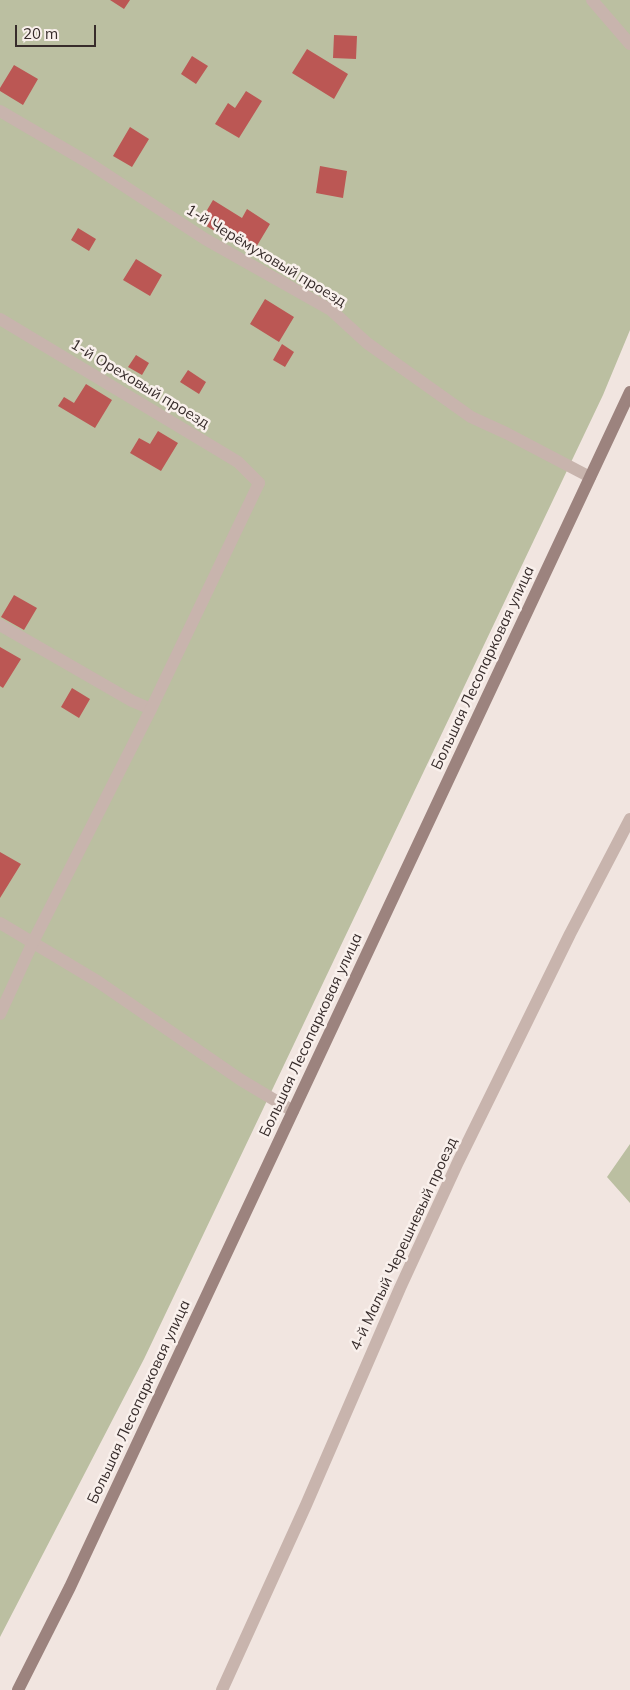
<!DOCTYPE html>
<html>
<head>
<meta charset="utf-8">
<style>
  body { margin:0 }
  #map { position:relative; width:630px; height:1690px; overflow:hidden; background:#f1e5e0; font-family:Mulish,sans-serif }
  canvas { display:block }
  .scale { position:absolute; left:15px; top:25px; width:81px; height:22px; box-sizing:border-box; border:2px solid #372c2b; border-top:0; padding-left:6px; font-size:15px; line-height:18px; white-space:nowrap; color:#372c2b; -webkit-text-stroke:4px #f9f0ec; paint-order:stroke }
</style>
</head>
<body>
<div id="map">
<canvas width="630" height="1690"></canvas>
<div class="scale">20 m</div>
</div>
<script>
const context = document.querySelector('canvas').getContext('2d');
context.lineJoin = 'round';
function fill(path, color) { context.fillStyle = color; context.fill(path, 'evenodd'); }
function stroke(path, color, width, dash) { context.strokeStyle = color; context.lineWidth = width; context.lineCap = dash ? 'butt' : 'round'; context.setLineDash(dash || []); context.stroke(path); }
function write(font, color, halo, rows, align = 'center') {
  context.font = font + ' Mulish,sans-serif'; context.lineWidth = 5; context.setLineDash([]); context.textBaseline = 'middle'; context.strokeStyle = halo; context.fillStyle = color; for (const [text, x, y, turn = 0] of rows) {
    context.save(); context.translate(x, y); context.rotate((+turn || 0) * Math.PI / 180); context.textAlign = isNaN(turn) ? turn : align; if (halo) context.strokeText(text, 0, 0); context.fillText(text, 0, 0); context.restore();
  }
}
fill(new Path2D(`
  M0,0H630V330L603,395L144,1359L0,1637Z
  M630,1144V1203L607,1177Z`), '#bbbfa1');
fill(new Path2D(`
  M110,0H130L124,9Z
  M334,35L357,36L356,59L333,58Z
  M307,49L348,74L334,99L292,73Z
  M192,56L208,66L196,84L181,74Z
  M14,65L38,79L23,105L0,91V88Z
  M246,91L262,101L239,138L215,124L228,103L235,108Z
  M130,127L149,139L132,167L113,156Z
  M320,166L347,171L343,198L316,193Z
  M213,200L242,218L247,209L270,224L252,254L200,222Z
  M78,228L96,239L89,251L71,240Z
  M136,259L162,275L150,296L123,280Z
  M265,299L294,317L279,342L250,324Z
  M282,344L294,352L285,367L273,360Z
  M136,355L149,363L142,375L128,367Z
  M188,370L206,382L199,394L180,382Z
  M86,384L112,400L95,428L58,406L64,397L74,403Z
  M158,431L178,443L161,471L130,453L139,438L150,444Z
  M14,595L37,608L24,630L1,617Z
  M0,647L21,659L3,688L0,686Z
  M72,688L90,699L79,718L61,707Z
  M0,852L21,864L0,898Z`), '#bb5754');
stroke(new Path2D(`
  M592,0L630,44
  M0,319L238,462L259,483
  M0,625L132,701L151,709
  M0,923L97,981L241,1080L293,1111
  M222,1690L306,1505L400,1288L458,1162L570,934L630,819`), '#c8b4ad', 12);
stroke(new Path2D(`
  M0,111L89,163L205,239L331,310L367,343L471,417L506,433L590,477
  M0,1014L33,942L151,709L259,483`), '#c8b4ad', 12);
stroke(new Path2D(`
  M18,1690L70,1587L630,392`), '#9c837e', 12);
write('15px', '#372c2b', '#f9f0ec', [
  ["1-й Черёмуховый проезд",266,256,31],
  ["1-й Ореховый проезд",140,384,31],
  ["Большая Лесопарковая улица",483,668,-65],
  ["Большая Лесопарковая улица",311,1035,-65],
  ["4-й Малый Черешневый проезд",404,1244,-65],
  ["Большая Лесопарковая улица",139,1402,-65]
]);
</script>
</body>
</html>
